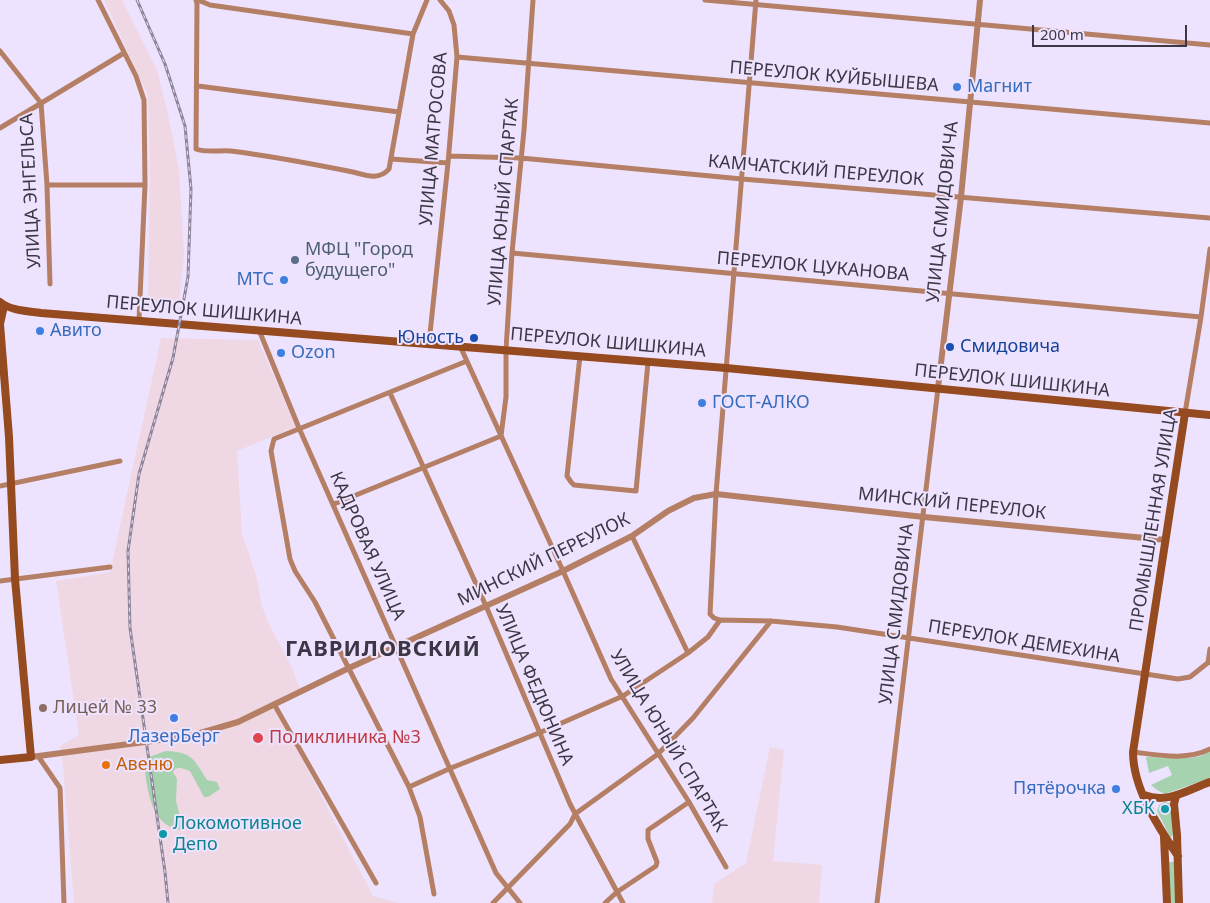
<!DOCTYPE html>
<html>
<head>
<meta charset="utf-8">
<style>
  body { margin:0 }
  #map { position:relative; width:1210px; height:903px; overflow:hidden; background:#eee3ff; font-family:"Noto Sans",sans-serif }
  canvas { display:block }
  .scale { position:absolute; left:1032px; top:25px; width:155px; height:22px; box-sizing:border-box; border:2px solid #3c3744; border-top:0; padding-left:6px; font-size:15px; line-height:18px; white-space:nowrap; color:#3c3744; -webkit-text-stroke:4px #eee3ff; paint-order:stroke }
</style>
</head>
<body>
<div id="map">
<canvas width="1210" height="903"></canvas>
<div class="scale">200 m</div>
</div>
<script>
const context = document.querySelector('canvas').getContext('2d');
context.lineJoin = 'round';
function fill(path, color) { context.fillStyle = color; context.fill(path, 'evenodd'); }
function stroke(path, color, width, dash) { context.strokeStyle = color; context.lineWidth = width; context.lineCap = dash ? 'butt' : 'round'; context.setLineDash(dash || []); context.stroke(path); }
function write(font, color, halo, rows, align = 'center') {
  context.font = font + ' "Noto Sans",sans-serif'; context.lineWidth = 4; context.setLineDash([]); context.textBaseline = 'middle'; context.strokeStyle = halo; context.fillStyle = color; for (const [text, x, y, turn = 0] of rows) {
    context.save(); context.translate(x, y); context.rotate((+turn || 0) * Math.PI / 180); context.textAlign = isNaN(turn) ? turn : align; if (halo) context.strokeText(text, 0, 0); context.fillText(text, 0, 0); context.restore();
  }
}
fill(new Path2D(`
  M104,0H122L157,70L168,114L179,169L184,256L178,311L148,308L150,167L148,96Z
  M161,338L258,340L296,427L237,451L242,533L256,575L262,606L269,624L293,670L301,692L275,706L373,896L398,903H74L63,766L60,746L79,735L56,581L110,572Z
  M770,747L784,750L773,861L822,865L819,903H712L714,884L746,863Z`), '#efd8e3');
fill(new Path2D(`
  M166,751C192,752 194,759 207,780L217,782L220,789L208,797H204L190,771C183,769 177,765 173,772L177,779L176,801L182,824L181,830C150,826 147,788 144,763L149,757Z
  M1210,751V778L1165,794L1157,790L1151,785L1172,775L1168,766L1149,773L1146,757L1190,758L1201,756Z
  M1164,802L1170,803L1172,806L1174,835L1170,837L1157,811L1159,805Z
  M1169,862H1175L1176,903H1169Z`), '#a7d2af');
stroke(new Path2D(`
  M98,0L136,76L144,100L145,185L139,320
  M196,0L197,4L196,149C206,153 220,150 231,151C271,156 313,164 353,172C365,175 379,181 389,169L413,34L427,0
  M198,0L210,5L413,34
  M705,0L1210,45
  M0,51L41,103L47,185L50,284
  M457,57L1210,123
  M198,86L399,112
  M0,128L124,53
  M449,156L521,158L742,179L1210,218
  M391,159L448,163
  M47,185H145
  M512,253L1201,317
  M259,330L299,428L496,873L520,903
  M429,343L448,163L457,57L454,25L449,11L440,0
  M460,346L563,571L611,679L689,802L726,867
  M580,356L567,476L571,482L574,485L636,491L648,362
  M390,393L486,606L570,804L623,903
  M1185,413L1201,317L1210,249
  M0,486L120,461
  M334,504L501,436L506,397V350L512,253L524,130L533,0
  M632,536L688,653
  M0,581L110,567
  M720,620L771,621L837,627L1178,679L1190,677L1210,661
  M1208,663L1210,649
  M274,704L376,883
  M1133,752C1159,755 1186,761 1210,749
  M38,756L60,788L64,903
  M409,787L451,768L539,733L623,696L688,653L708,637L720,620L714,618L710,614L716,494L756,0
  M434,894L420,817L409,787L315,602L295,571L290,559L271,451L274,439L467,361
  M493,903L570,824L575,814L658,754L693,718L771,621
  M605,903L617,892L656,866L657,862L648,839V830L689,802
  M877,903L938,388`), '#b47f65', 5);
stroke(new Path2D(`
  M938,388L961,197L980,0
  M31,757L190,736L238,722L349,668L563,571L632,536L668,511L694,498L716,494L924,517L1166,540`), '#b47f65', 6);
stroke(new Path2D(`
  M0,302C11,311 28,311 41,313L726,368L1210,415
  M0,760L31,757L15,579L9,437L0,324L4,306
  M1144,795C1168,804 1187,790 1210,782
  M1176,796L1174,804L1177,835L1179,903
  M1164,837L1167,903
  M1178,856C1158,827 1133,788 1133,752L1185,413`), '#954a20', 8);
const rail = new Path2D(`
  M137,0L165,64L185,126L191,189L188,277L173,358L139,474L128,551L130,628L165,872L168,903`);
stroke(rail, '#8d8599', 3);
stroke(rail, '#eee3ff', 1, [4]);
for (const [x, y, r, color] of [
  [957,87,5,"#3f7fe0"],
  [295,260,5,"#5c6f8a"],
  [284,280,5,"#3f7fe0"],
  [40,331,5,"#3f7fe0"],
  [474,338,5,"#1a4fb4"],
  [950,347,5,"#1a4fb4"],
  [281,353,5,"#3f7fe0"],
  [702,403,5,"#3f7fe0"],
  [43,708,5,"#8d6e63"],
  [174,718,5,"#3f7fe0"],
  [258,738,6,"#e0444e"],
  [106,765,5,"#e8710a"],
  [1116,789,5,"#3f7fe0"],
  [1165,809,5,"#0f9aa8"],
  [163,834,5,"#0f9aa8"]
]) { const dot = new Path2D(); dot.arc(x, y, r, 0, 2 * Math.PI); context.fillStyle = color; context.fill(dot); stroke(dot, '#eee3ff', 2); }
write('18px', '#3c3744', '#eee3ff', [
  ["ПЕРЕУЛОК КУЙБЫШЕВА",834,77,5],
  ["УЛИЦА МАТРОСОВА",434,139,-85],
  ["КАМЧАТСКИЙ ПЕРЕУЛОК",816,171,5],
  ["УЛИЦА ЭНГЕЛЬСА",31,191,-93],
  ["УЛИЦА ЮНЫЙ СПАРТАК",504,202,-85],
  ["УЛИЦА СМИДОВИЧА",943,212,-84],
  ["ПЕРЕУЛОК ЦУКАНОВА",813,267,5],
  ["ПЕРЕУЛОК ШИШКИНА",204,311,5],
  ["ПЕРЕУЛОК ШИШКИНА",608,343,5],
  ["ПЕРЕУЛОК ШИШКИНА",1012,381,6],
  ["МИНСКИЙ ПЕРЕУЛОК",952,504,6],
  ["ПРОМЫШЛЕННАЯ УЛИЦА",1154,520,-81],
  ["КАДРОВАЯ УЛИЦА",367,546,66],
  ["МИНСКИЙ ПЕРЕУЛОК",544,560,-26],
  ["УЛИЦА СМИДОВИЧА",897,614,-83],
  ["ПЕРЕУЛОК ДЕМЕХИНА",1024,642,9],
  ["УЛИЦА ФЕДЮНИНА",534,685,67],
  ["УЛИЦА ЮНЫЙ СПАРТАК",668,741,59]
]);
write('18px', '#366cbe', '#eee3ff', [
  ["Магнит",967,87],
  ["МТС",274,280,"right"],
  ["Авито",50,331],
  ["Ozon",291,353],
  ["ГОСТ-АЛКО",712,403],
  ["ЛазерБерг",174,737,"center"],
  ["Пятёрочка",1106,789,"right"]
], 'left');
write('18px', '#4e5e75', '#eee3ff', [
  ["МФЦ \"Город",305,250],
  ["будущего\"",305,271]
], 'left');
write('18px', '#164399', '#eee3ff', [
  ["Юность",464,338],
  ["Смидовича",960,347,"left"]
], 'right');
write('18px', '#785e54', '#eee3ff', [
  ["Лицей № 33",53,708]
], 'left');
write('18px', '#be3a42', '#eee3ff', [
  ["Поликлиника №3",269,738]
], 'left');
write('18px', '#c56008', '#eee3ff', [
  ["Авеню",116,765]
], 'left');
write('18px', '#0d838f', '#eee3ff', [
  ["ХБК",1155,809],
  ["Локомотивное",173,824,"left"],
  ["Депо",173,845,"left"]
], 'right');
context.letterSpacing = '1px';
write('bold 22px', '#3c3744', '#eee3ff', [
  ["ГАВРИЛОВСКИЙ",383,650]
]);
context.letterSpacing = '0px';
</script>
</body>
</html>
